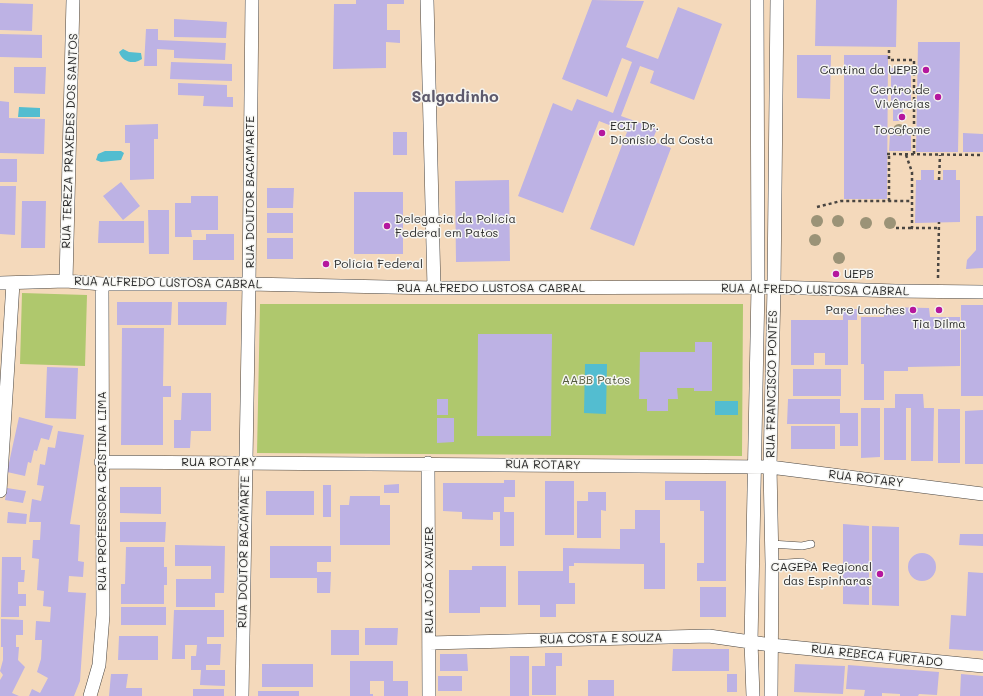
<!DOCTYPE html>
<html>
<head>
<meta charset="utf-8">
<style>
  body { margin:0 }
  canvas { display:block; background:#f4d9bb }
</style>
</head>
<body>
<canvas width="983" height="696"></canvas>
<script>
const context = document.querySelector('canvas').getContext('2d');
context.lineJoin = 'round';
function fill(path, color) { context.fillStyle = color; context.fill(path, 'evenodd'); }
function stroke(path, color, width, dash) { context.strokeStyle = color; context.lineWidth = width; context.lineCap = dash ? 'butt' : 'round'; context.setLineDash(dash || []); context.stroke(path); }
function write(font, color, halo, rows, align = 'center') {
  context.font = font + ' Mali,sans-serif'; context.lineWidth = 3; context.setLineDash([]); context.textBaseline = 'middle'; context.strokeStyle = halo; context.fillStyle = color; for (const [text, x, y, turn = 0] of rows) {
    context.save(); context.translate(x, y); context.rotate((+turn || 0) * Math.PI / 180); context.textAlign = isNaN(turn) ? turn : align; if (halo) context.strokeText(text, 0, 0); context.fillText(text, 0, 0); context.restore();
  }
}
fill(new Path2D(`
  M22,293L87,295L85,366L20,364Z
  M260,304H743L742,456L257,453Z`), '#afc86d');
fill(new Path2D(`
  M123,49L129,52L141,53L142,59C134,65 122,62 119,52Z
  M19,107L40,108V117H18Z
  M105,151H121L124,153L121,160L101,162L96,160L98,154Z
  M585,364H607L606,414L584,413Z
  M715,401H738V415H715Z`), '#53bdd0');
fill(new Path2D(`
  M356,0H404V4H387V30H400V43L386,42V68L333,69L334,4H356Z
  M592,0L644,1L626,47L658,59L678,7L722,24L694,100L650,83L654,71L640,66L621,116L657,129L652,141L671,148L634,246L590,229L627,132L599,121L563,213L518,196L553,103L572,111L577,99L613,113L632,62L622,58L607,97L562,79Z
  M816,0H897L896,47L815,46Z
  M0,3L33,4L32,31L0,30Z
  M174,19L227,22L226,38L174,37Z
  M146,29H158V40L226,43L225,60L174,58V50L157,49V66H144Z
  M0,34L42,35V58L0,57Z
  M918,42H960L958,152H916Z
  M797,55H831L830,99L797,98Z
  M844,55H888L887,199H844Z
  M171,62L232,64V81L170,79Z
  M14,67H46L45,94L14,93Z
  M891,68H911V101H891Z
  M178,83L227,85V97H233V107L203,106L204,96L178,95Z
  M0,101L9,102V118L45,119L44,154L0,153Z
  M893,106H903L902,121H893Z
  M158,124V139H154V179L130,180V143H125V125Z
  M393,132H407V155H393Z
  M890,133H911V151H889Z
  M963,133L983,134V152H963Z
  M0,159H17V182H0Z
  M921,170H934V180H943V170H956V180H960V222L915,223L916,180H921Z
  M509,180L510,261L456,262L455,181Z
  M121,182L140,206L123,220L103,196Z
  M0,186H16L15,235L0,234Z
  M267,188H294L293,208H267Z
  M354,192H403V254H354Z
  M191,196H218V230H191L192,237H175V203H191Z
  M22,201H46L45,248H21Z
  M148,210H169V254H149Z
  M267,213H293V233H267Z
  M976,216H983V268L966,269L967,260L976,250Z
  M99,221H144V243H98Z
  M206,234H234V260H193V240H206Z
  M267,238H293V259H267Z
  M117,302H172L171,325H117Z
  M178,302H227L226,325H178Z
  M961,305H983V396H961Z
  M884,307L929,308L930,317H960V366L908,367V371H884V400H864V364H861V317H884Z
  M843,309H857V320H848V365H825V353H814V365H791V320H843Z
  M122,328H164L163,386H171V397H163V445H121Z
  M478,334H552L551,436H477Z
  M695,342H712V391H694V388H677L678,399H668V411H647V399H639L640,352H695Z
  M47,367L78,368L76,419L45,418Z
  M793,369H841V396H793Z
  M182,393H211V431H191L190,448H174V420H181Z
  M895,394H923L924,408H934L933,461H911V408H906V460H884V408H895Z
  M437,399H448V415H437Z
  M788,399H840V413H858V446H840V424H787Z
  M861,408H880V457L861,458Z
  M938,409H960V463H938Z
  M983,410V464H965V411Z
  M19,417L53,426L49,440L41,438L37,451L34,450L31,463L28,462L25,476L7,472Z
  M437,418H454V442L437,443Z
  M791,426H835V449H791Z
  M58,431L84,435L70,524L80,525L78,561L84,562L83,577L69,576L68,592L86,593L80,681L74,696H29L32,689L40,693L48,678L37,672L41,659L42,640H35L36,621L50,622L51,607L43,606L44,591L37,590L39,559L32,558L33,540H40L41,522H29L32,499L41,501L44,486L37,485L40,464L45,465L48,447L55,448Z
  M504,480H515V497H504V512H514V546H500V512H493V520L462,519V512L443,511V483H504Z
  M545,481H574V535H545Z
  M665,481H726V581H697V563H704V511H700V500H665Z
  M399,484V493H384V485Z
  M323,485H331V517H323Z
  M120,487H161V514L120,513Z
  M7,488L26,491L23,503L5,500Z
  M266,491H314V515H266Z
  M588,492H606V511L601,510V538H577V501H588Z
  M350,496H380V505H390V545H340V505H349Z
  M635,510H660V543H665V589H644V564L574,563V566H569V583H575V604H556V617H540V605H518V571H563V548L620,549V529H635Z
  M8,512L27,514L26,524L7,523Z
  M120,522H166L165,542H120Z
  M843,524L869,526V605L843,604Z
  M872,526L899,527V606L872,605Z
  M960,534H983V546L959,545Z
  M175,545L225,546L224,593H215V607H176V579H211V566H175Z
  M270,546H331V562H317V572H331L330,593H317V578H270Z
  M126,547H164V567H167V585H164V604H121V584H125Z
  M908 567a14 14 0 1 1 28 0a14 14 0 1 1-28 0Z
  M2,557H21V570H25L24,582H18V594H26V606H19V617H1Z
  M472,566H506V607H480V613H449V570H472Z
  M968,572L983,573V651L949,649L951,615L966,616Z
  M700,587H726V617H700Z
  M121,607H166V625H121Z
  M174,610H224V637H207V644H221L220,665H206V670H225V686L200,685L201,670H191V656H196L197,645H185V659H172Z
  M1,619L23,620V635H16V647H19L18,660L25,667L12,693L19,696H0V680L3,675L0,671L3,660V647H1Z
  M365,628H398L397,645H365Z
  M331,630H359V655H331Z
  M119,636H158V660H118Z
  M673,649H729V671H672Z
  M545,653H562V666H556V695H532V666H545Z
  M440,654H467L468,671H440Z
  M510,656H529V696H510Z
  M350,661H393V681H408V696H384V681H370V694H373V696H350Z
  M262,664H313V687H262Z
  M795,664L845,666L843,694L794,692Z
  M848,665L939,672L937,695L919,694L918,696H900V694L882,693V696H864L865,690L846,689Z
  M111,674H128L126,688H142V696H109Z
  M727,674H737V692H727Z
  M961,674L983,676V696H960Z
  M438,676H462V691H438Z
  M588,680H614V696H588Z
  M193,689H224V696H193Z
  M258,691H299V696H258Z`), '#bdb2e4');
const lane = new Path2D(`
  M771,544L802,546L811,544
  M772,564L802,562L810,566`);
const street = new Path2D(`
  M427,0L434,288
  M66,281L73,0
  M0,283L66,281L102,284H249L434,288L774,287L896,291L983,292
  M101,462L770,467L983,494
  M428,463L429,696
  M0,491L13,283
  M429,643L709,636L771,645L983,666
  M90,696L99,665L103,615L102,284
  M242,696L249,284L252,0
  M753,696L751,642L758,287L757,0
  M771,696L772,564L770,467L774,287L777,0`);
stroke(lane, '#494541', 8);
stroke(street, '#494541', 14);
stroke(new Path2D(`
  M889,50V60H914V155
  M887,154L983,155
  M906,155L912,172V228H939
  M939,180L940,155
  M889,201V155
  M817,207L841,201H912
  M896,228H912
  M938,278L939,222`), '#494541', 2.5, [3, 3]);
stroke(lane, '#fff', 7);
stroke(street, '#fff', 13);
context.fillStyle = '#9b9377';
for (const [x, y] of [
  [899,130],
  [817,221],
  [838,221],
  [866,223],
  [890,223],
  [815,240],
  [839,258]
]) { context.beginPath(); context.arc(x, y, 6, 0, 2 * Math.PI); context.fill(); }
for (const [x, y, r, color] of [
  [926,70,4,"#b5179e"],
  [938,97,4,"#b5179e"],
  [902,117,4,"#b5179e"],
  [602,133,4,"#b5179e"],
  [387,226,4,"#b5179e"],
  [326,264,4,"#b5179e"],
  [836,274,4,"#b5179e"],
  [913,310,4,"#b5179e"],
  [939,310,4,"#b5179e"],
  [880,574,4,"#b5179e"]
]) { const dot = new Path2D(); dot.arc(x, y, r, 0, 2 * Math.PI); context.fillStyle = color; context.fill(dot); stroke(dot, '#f6f6f2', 1.5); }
write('12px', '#2b2b2b', '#f6f6f2', [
  ["Cantina da UEPB",918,70],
  ["Centro de",930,90],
  ["Vivências",930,104],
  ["ECIT Dr.",610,126,"left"],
  ["Dionísio da Costa",610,140,"left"],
  ["Tocofome",902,130,"center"],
  ["Delegacia da Polícia",395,219,"left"],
  ["Federal em Patos",395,233,"left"],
  ["Polícia Federal",334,264,"left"],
  ["UEPB",844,274,"left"],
  ["Pare Lanches",905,310],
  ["Tia Dilma",939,324,"center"],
  ["CAGEPA Regional",872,567],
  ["das Espinharas",872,581]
], 'right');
write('12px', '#2b2b2b', '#f6f6f2', [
  ["RUA TEREZA PRAXEDES DOS SANTOS",70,141,-88],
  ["RUA DOUTOR BACAMARTE",250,192,-90],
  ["RUA ALFREDO LUSTOSA CABRAL",168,283,1],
  ["RUA ALFREDO LUSTOSA CABRAL",491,288],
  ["RUA ALFREDO LUSTOSA CABRAL",815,290,1],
  ["RUA FRANCISCO PONTES",772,384,-89],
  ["RUA ROTARY",219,462],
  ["RUA ROTARY",543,465,1],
  ["RUA ROTARY",866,479,7],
  ["RUA PROFESSORA CRISTINA LIMA",102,491,-90],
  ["RUA DOUTOR BACAMARTE",244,552,-89],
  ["RUA JOÃO XAVIER",429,580,-90],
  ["RUA COSTA E SOUZA",601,639,-1],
  ["RUA REBECA FURTADO",877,656,6]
]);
write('12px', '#535a3f', '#f6f6f2', [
  ["AABB Patos",596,380]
]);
write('bold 16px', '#5e5a6c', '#f6f6f2', [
  ["Salgadinho",455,97]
]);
</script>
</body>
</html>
